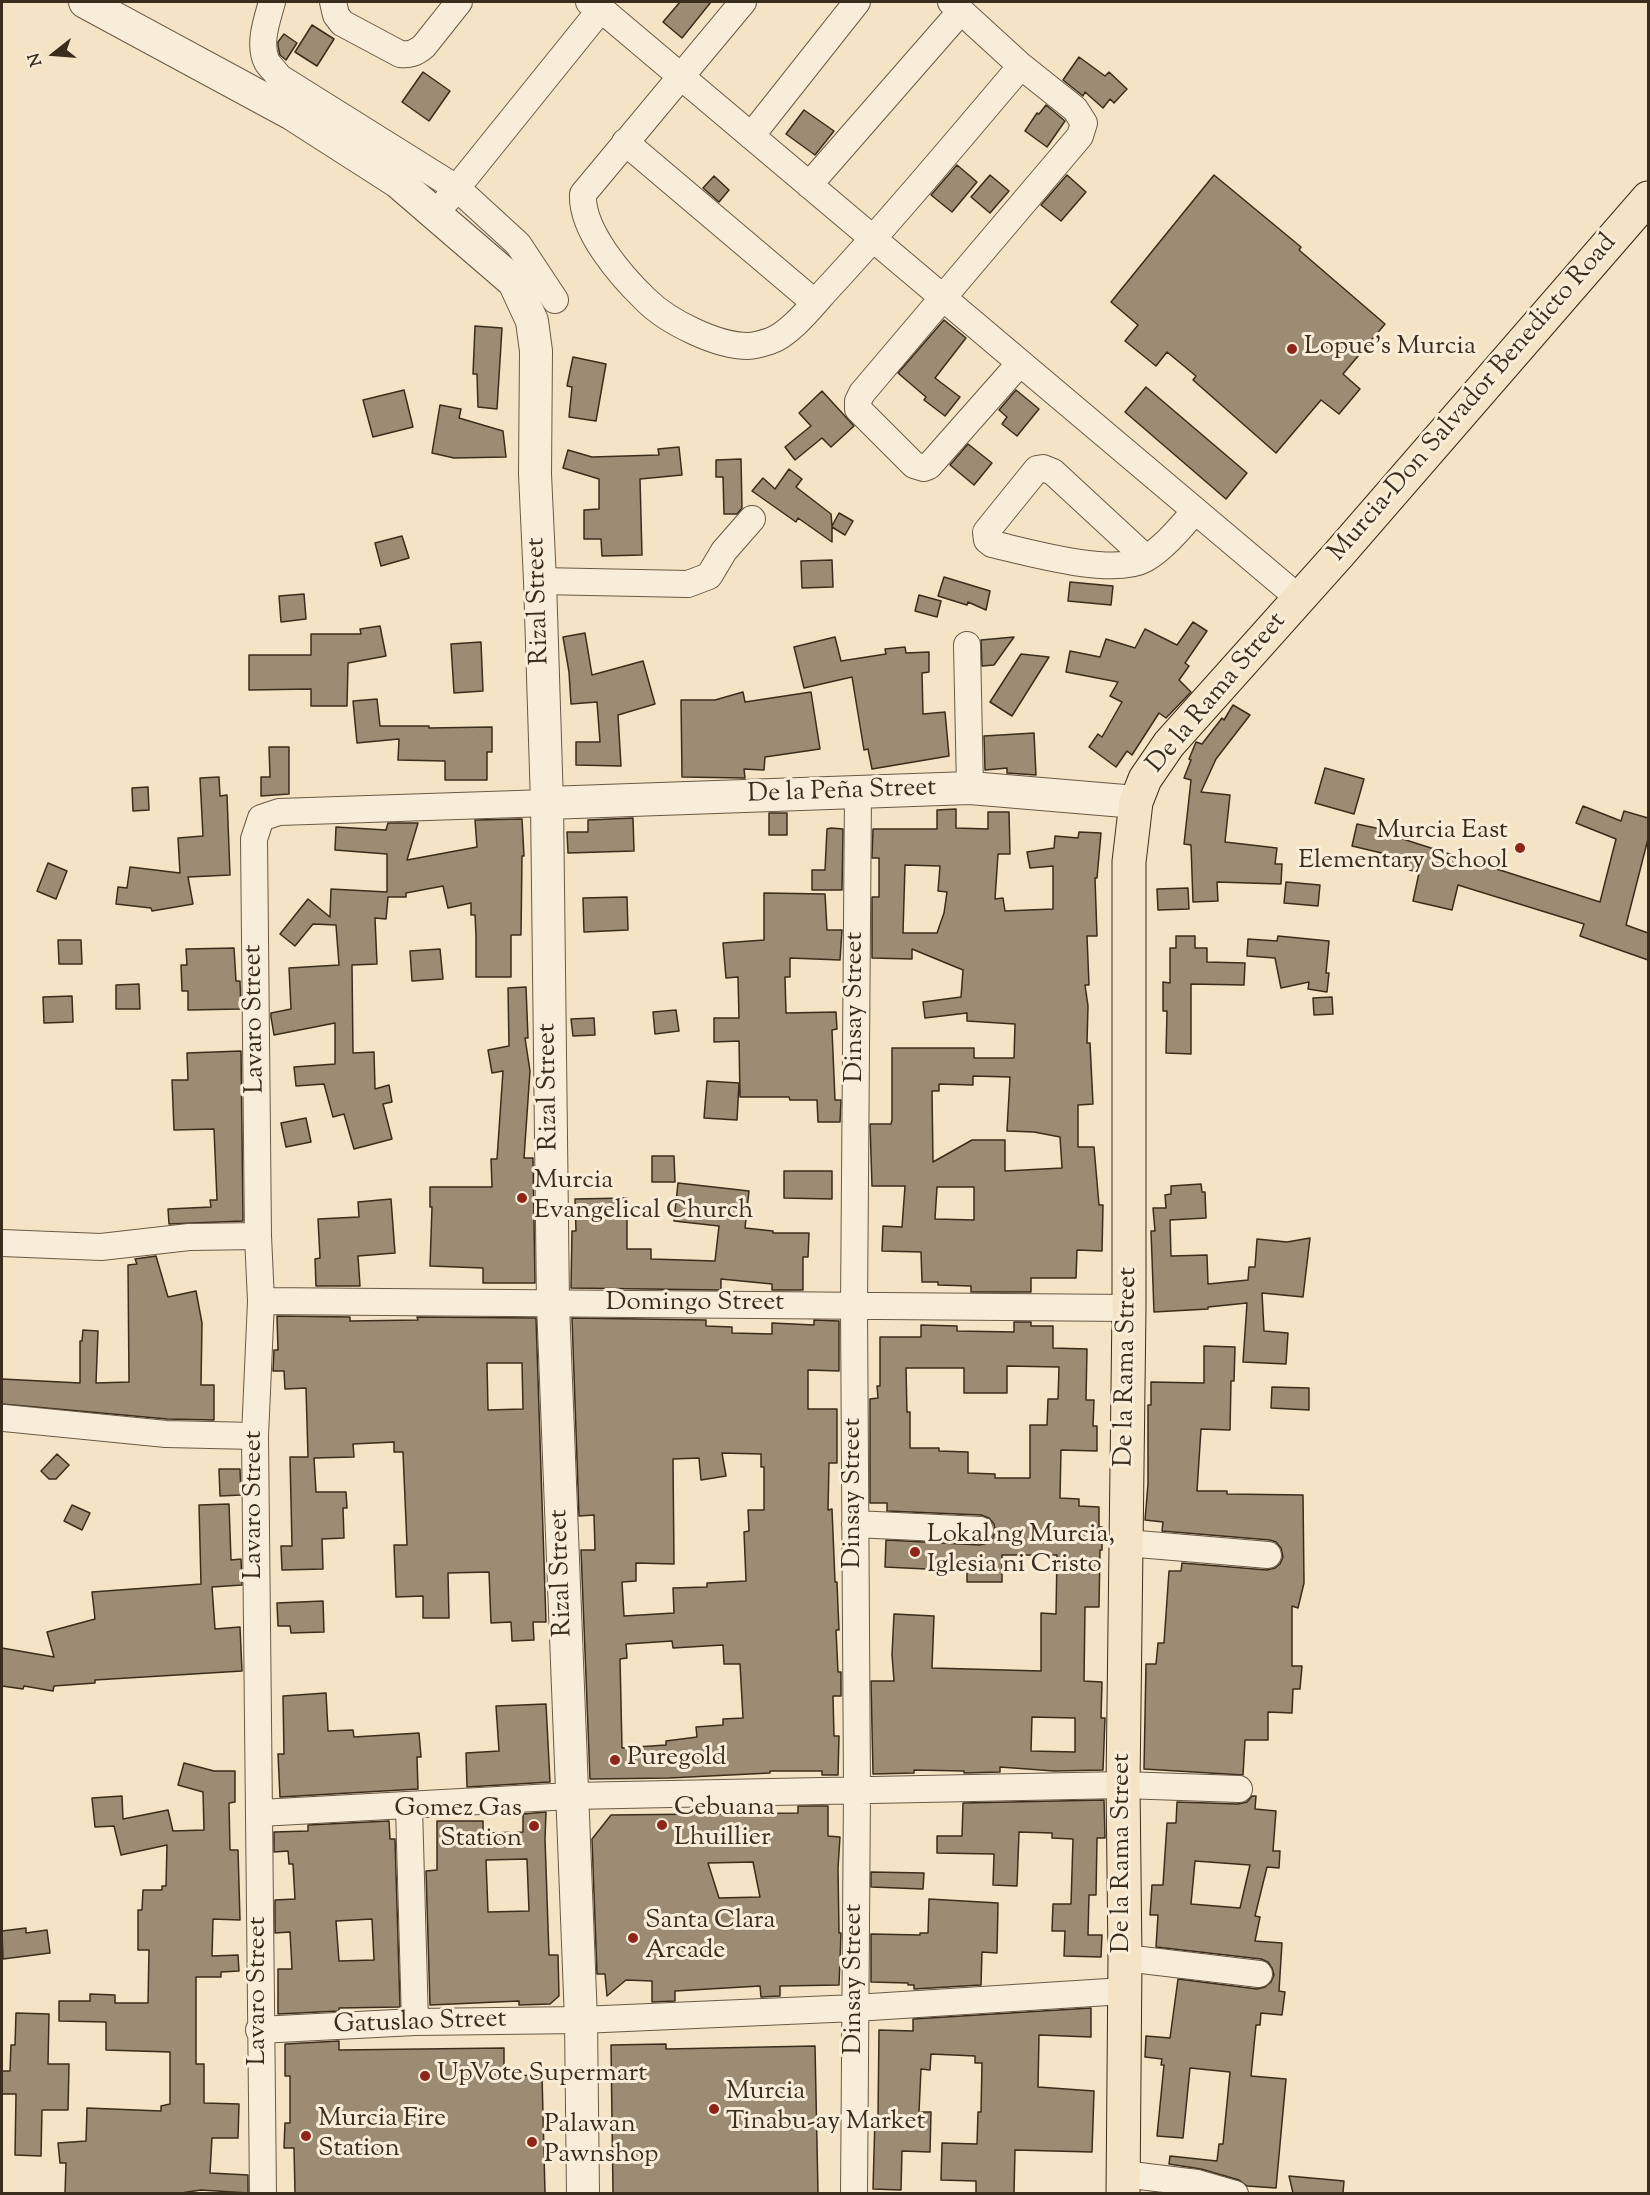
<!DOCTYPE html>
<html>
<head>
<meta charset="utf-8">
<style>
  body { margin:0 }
  #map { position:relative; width:1650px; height:2195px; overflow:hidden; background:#f4e3c4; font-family:"Sorts Mill Goudy",serif }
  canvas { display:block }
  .frame { position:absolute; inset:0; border:3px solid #3b2d1b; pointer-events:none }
  .north { position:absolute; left:24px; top:24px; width:60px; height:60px; -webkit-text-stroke:4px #f8edd9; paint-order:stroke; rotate:253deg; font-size:16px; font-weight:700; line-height:24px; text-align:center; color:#3b2d1b }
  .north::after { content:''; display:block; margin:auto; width:21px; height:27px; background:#3b2d1b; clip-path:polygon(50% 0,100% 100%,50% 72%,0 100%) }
</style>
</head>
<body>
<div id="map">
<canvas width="1650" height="2195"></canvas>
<div class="frame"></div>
<div class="north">N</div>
</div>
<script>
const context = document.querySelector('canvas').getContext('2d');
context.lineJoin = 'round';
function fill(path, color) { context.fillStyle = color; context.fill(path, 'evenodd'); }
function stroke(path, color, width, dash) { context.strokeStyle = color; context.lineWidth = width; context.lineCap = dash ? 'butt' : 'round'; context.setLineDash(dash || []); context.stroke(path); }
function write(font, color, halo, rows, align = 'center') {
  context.font = font + ' "Sorts Mill Goudy",serif'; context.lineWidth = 6; context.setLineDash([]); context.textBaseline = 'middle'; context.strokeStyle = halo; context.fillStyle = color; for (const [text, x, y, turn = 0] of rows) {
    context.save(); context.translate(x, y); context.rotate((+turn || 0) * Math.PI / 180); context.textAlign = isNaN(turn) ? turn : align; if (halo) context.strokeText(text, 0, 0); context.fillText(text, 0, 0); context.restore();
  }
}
const building = new Path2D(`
  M680,2H711L682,38L663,22Z
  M312,25L334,39L317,66L295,52Z
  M284,34L297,43L286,60L280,55L278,46V42Z
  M1079,57L1105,76L1109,72L1127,89L1114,103L1110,99L1103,108L1085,92L1083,96L1063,80Z
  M423,72L450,91L429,121L402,102Z
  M1046,105L1065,121L1047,147L1025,131L1037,113L1039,114Z
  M804,110L834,131L815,155L786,134Z
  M957,165L977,182L952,212L931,195Z
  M990,175L1009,191L990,213L971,197Z
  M1067,175L1086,192L1061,221L1041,205Z
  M1214,175L1301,247L1299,250L1385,324L1343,374L1360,389L1339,414L1321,400L1276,453L1193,380L1196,376L1167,352L1156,366L1125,341L1138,325L1111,302Z
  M714,176L729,190L719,202L703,188Z
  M944,320L966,338L935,378L960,397L945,416L924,400L926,397L898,373Z
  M475,326L502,328L497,409L478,407L477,374H473Z
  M573,357L606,364L596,421L569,417L572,387L567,386Z
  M1146,387L1247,473L1226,499L1125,412Z
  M404,390L413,427L373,437L363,400Z
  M1016,390L1039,409L1017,436L1002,424L1007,417L999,410Z
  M822,391L854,426L831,447L822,438L795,460L785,447L811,426L799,413Z
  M440,405L461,409L459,418L503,431L506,457L454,458L432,453Z
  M968,444L992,463L974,485L950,465Z
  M679,447L682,475L640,479L642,555L602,556L601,539H584V510L599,509V479L563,468L568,450L592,457L659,455L658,449Z
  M741,459L742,508L737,514H724L723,477H716V460Z
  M789,469L802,479L796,487L831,514L832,526L839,513L853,521L845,535L832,527V542L798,518L796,522L752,491L763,478L775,489Z
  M402,536L409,558L381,566L375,543Z
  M832,560L833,587L802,588L801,561Z
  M944,577L990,591L986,610L968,602L967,605L938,596Z
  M1070,582L1113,586L1111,605L1068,601Z
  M304,594L306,619L281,622L279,596Z
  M919,595L941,601L937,617L915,611Z
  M1193,622L1207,631L1185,663L1189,666L1179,680L1191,692L1166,718L1159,713L1132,755L1127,751L1116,767L1089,747L1098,734L1102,737L1122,702L1110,696L1118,682L1066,672L1070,651L1100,657L1106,639L1135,648L1145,629L1177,645Z
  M380,626L386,656L348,663L347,706H311V689L249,690V655H311V634H361L360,629Z
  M585,633L592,675L643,661L655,704L618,715L621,766L576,765V742H600L597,702L571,704L569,672L563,637Z
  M835,637L841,661L886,654L885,649L905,647L906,653L929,652V672L922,673L923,714L945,712L949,756L872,769L868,749L864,750L852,677L804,688L794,647Z
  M1014,637L994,665L982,666L981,640Z
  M481,642L483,691L454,693L451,644Z
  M1021,654L1049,657L1012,716L990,702Z
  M743,692L745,702L811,692L820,749L765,757L764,770L744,769L745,778L682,777L681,700H715Z
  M377,699L380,726H429V728L492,727V752H487V780H445V761L398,760L399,739L357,743L353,701Z
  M1233,705L1250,715L1216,759L1201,792L1230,795L1225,842L1277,848L1275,864H1282L1281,884L1217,882L1218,901L1193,902L1191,845L1184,844L1191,780L1184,778L1191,760L1189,759L1196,742L1202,744L1222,718L1224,720Z
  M1034,733L1036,775L1007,773V768L985,770L984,736Z
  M269,747H289V794L261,796V777H270Z
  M1325,768L1364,779L1354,814L1315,803Z
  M219,777L220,796L227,795L230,875L188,877L193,904L152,911L151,908L116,904L118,887L127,888L130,867L180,873L178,838L203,836L200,778Z
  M148,787L149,810L133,811L132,788Z
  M1583,806L1621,821L1624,811L1648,818V839L1626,925L1648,933V960L1580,936L1584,924L1458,885L1452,910L1413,901L1419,873L1404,868L1407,859L1352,846L1357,824L1385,830L1384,833L1600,902L1616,839L1576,823Z
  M956,809V828L988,829V812H1009L1010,854H998L995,899L1003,898L1005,911L1053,909V866L1030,868L1027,852L1054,848L1055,836L1078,838L1079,832L1101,833L1097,878H1095L1097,936H1087L1089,985H1085L1088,1006L1087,1043H1090L1093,1104L1078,1105V1147H1094L1099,1205H1103L1102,1251L1077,1250L1076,1278H1031V1292H971V1286L938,1285V1282H922L921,1252L882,1251L883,1226L902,1227L905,1186H872L870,1124H891L892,1120V1048H974V1058H1014L1015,1024L967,1021V1013L925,1018L923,1002L961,997L963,970L912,949V959L872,958V897H879V858H872L873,829H937V810ZM905,865L940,866L938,891L947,892L944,913L937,933H903ZM973,1076L1010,1077L1007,1131L1034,1132L1060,1137L1062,1168L1005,1171V1140H972L933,1162L932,1091H939V1084L973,1085ZM937,1187H974V1220L935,1219Z
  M769,813H787V835H769Z
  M633,818L634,851L568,853L567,832H588V820Z
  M522,819L524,856H522L521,935H511V977H476V935L475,915H471V903L448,908L443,886L406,893V897H388L386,919L375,918L377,964L352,965L353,1053L374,1052L375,1089L389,1085L392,1102L383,1104L392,1139L354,1149L344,1114L333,1117L324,1084L296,1086L294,1067L335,1064V1023L274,1035L271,1017V1013L291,1009L289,968L339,965L336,925L313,924L295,946L280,934L308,899L330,917L331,889L387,892V854L335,850L336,827L386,830L388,823H418L407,860L477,847L475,820Z
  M831,828L843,829L842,890H812V870H825L827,829Z
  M48,863L67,871L56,899L37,891Z
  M1286,882L1320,885L1318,906L1284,903Z
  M1188,888L1189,909L1158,910L1157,889Z
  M764,893L825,894L827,930H842L840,960L790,958V977H785L786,1013L836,1012L837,1029L832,1030L835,1100H841L840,1122H818L817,1100H790L789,1097H740L739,1041L714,1042V1018H739L738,977L726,978L723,943L764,940Z
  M627,897L628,930L584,932L583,898Z
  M1176,936H1195V948H1207V962L1245,963L1244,985L1191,984V1054L1166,1053L1167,1011H1163V982L1170,983V948H1176Z
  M1278,936L1329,941L1326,973H1329L1327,992L1308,989L1309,982L1281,988L1275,958L1247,956L1248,939L1277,941Z
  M58,940H81L82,964H59Z
  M234,948L236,981H240L241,1009L188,1010V991H182L181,965H187L186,949Z
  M440,949L443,979L412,981L410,951Z
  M139,984L140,1009H116V985Z
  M526,987L528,1038H525L530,1071L524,1158H533L535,1283H483V1268L430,1266L432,1207H430V1187H492L491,1159H497L503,1071L492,1073L488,1050L509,1046L508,988Z
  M72,996L73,1022L44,1023L43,997Z
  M1332,997L1333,1014L1314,1015L1313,998Z
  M676,1010L679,1031L655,1034L653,1012Z
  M594,1018L595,1035L573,1036L571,1019Z
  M241,1051L243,1221L169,1224L168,1209L211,1207L210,1200H217L214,1129L174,1130L172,1080H188L187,1053Z
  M707,1081L739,1083L737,1120L704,1118Z
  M306,1118L311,1142L286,1147L281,1123Z
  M652,1156H674L675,1182H652Z
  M784,1171H832V1199L784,1198Z
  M678,1183L749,1191L745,1228L773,1231V1233H809L808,1257H803V1290H772V1284L721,1279V1290L571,1288L572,1231H576L575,1199L627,1198V1249H651V1259L715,1261L719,1226L674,1221Z
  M1201,1184L1202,1192H1205L1206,1218L1170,1220L1171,1256L1207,1255L1208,1284L1248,1280L1249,1267H1255L1257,1239L1287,1242L1310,1238L1303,1297L1262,1293L1264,1331L1288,1333L1286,1364L1243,1362L1247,1303L1208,1307V1309L1154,1312L1151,1231H1155L1153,1208H1166L1165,1195L1171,1194V1186Z
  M391,1199L395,1253L358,1256L360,1286H316L315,1259L320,1258L318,1219L359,1217L358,1202Z
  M156,1256L168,1297L196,1291L202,1323L201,1385H214V1420L167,1419L2,1404V1379L80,1383V1341H82L83,1330L98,1331L96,1383L129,1382L128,1265L137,1264L135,1259Z
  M277,1316L350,1317V1321L418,1320L417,1317L536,1318L546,1622H533L534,1640L512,1641L511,1622L491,1623L489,1572L448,1573L449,1618H423V1596L396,1597L394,1545H407L403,1452H394V1442L353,1444L354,1457L314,1458L316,1492H346L347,1508H343L344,1538L322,1539L323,1569L282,1570L281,1546H292L290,1457H308L306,1388L285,1389L284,1371H273L274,1350H278ZM487,1363H522L523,1409L488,1410Z
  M572,1318L706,1320V1326L732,1327V1333L772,1334V1323L814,1325V1320L839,1321V1371L808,1370V1409H837V1463H829L828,1510L832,1509L835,1582H837L838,1607L839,1630H836L838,1672H841V1696H833L834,1736H839L838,1775H822V1771H770V1773L669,1778L590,1779L581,1550H595L594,1515L579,1516ZM722,1453L761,1454V1467H764V1510H748L749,1531L744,1532L746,1581L707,1583V1587L673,1588L674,1613L624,1616L622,1582L636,1581V1563L674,1564L673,1459L699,1458L701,1480L726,1476ZM672,1641L673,1648L723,1645L724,1664H740L743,1718L723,1719V1725L696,1727L697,1737L666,1741V1745L622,1748L620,1659L627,1658L626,1644Z
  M1014,1322H1031V1326H1053V1348L1087,1349L1086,1400H1094L1093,1426H1097V1451L1061,1450L1060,1498L1079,1499V1506L1099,1507V1527H1102V1550H1100L1099,1607H1085L1084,1681L1102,1682L1101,1718H1105L1103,1770L1054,1771L1000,1767V1772L964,1773V1771L914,1770V1773L873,1774L871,1681H894L892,1655L894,1614L934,1616L932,1668L1041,1671V1613L1056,1614L1057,1555H1002V1582H967V1571L885,1567L886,1540L980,1545L987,1543L993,1538L995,1530L994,1524L989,1518L981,1515L887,1511V1503H870V1399L878,1398L877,1386H880V1337H921V1325L957,1326V1331L1014,1332ZM1007,1366L1059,1367L1058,1399H1048L1047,1425H1030V1478H995V1474L968,1473V1452L939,1451V1448H910V1412H907L906,1368H964V1393H1007ZM1032,1717L1075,1718V1752L1031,1751Z
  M1204,1346L1235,1347L1234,1381H1231L1230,1430L1201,1429L1197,1491H1227V1494L1303,1495L1304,1583L1298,1608L1292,1606V1666H1302L1300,1689H1293L1292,1713L1268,1712V1740H1245L1243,1775L1144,1769L1146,1664H1156L1158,1643H1164L1169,1571H1181L1182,1563L1267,1570L1275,1568L1280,1564L1283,1557L1281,1548L1276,1542L1270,1540L1162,1531L1163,1522L1145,1520L1148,1484V1405H1151V1382L1204,1383Z
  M1272,1387L1309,1388V1410L1271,1408Z
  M57,1454L69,1465L56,1479H49L41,1471Z
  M219,1469H240L241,1495L220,1496Z
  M229,1504L231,1560L241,1559L242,1585L212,1587L215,1629L240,1627L242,1671L95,1680V1683L54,1686L53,1691L24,1686L23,1689L2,1686V1648L54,1657L47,1632L95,1619L92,1592L201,1584L199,1505Z
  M72,1505L90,1513L82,1530L64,1521Z
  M323,1601L324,1632L291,1633L290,1626H278L277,1603Z
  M326,1693L328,1731L353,1730L354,1737L419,1733L421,1757H417L418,1789L280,1797L278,1754H284L283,1696Z
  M546,1704L550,1782L467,1787L466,1753L499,1751L496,1706Z
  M184,1763L214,1771H235V1802L229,1803L230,1850H238L240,1920L213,1919L212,1956L238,1955L239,1971L221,1972V1977H196V2064H204V2103L239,2104L238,2138H212L210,2173L248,2175V2193L201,2190L181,2193H65L66,2163H60L58,2143L86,2141L87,2108L161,2111V2106L170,2104V2052L106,2050V2022L59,2021V2001H90V1994L115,1995V2003H148L149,1950H138V1910H142L143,1890H162V1886H166L167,1845L121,1855L114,1826L95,1827L92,1798L122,1796L123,1819L168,1810L173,1831L204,1830L203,1792L178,1785Z
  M1252,1796H1256L1255,1809L1276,1811L1273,1851H1280L1279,1868L1267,1867L1255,1916L1260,1917L1255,1941L1282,1943L1279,1991L1285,1992L1282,2015L1261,2013L1260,2025H1256L1251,2076L1286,2079L1276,2188L1247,2186L1239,2180L1201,2169L1169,2164L1170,2156L1217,2161L1219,2144H1223L1230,2072L1190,2068L1183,2138L1157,2136L1164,2065H1161L1162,2059L1145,2057L1146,2036L1170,2038L1178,1979L1257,1989L1265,1987L1271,1982L1274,1975L1272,1968L1268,1962L1261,1959L1156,1947L1158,1915H1150L1152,1885H1163L1167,1823H1176L1177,1802L1238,1804L1247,1802ZM1195,1861L1250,1865L1240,1908L1191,1904Z
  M1104,1800L1105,1838H1097L1096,1895H1089L1088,1935H1102L1101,1957L1064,1956L1065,1931H1052L1053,1904H1071L1073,1839L1052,1838V1833L1019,1832L1017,1886L993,1885L994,1854L937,1853V1836H962L963,1803Z
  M798,1806H828V1836L840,1837L838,1868L839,1933H841L839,1985L780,1986V1996L761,1997L760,1986L675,1991V2001L652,2002V1981L626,1980L607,1996L605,1974H597L592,1839L611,1815L798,1813ZM753,1862L760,1897L719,1898L708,1863Z
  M546,1812L545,1839L549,1955H558L559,1996L550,2004L519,2005V2001L430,2005L426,1871L437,1870V1821H483V1833L523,1832V1814ZM527,1859L529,1911L488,1912L486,1860Z
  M389,1821L390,1839H395L400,2007L339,2008V2011L278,2014V1969H292L290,1932L275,1933V1900L295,1899L293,1864H289L288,1851L274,1852V1832L308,1831V1825ZM372,1919L374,1960L339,1961L336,1921Z
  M871,1872L924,1873L923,1889L871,1887Z
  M929,1899L998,1903L997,1953L982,1952L981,1985L914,1989V1985H908V1983L871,1982V1934L920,1935V1933H928Z
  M26,1928V1933L47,1930L50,1953L3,1959L2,1931Z
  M1091,2008V2037L1039,2035L1038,2087L1094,2091L1092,2152L1015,2150L1014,2193H976V2181L941,2180L942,2143L977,2144L978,2112H981L982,2063H975V2056L931,2054L930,2070L921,2069L919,2112H931L930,2152L902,2151L901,2190L873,2189L875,2117H878L879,2030L913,2031V2019Z
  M16,2013L49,2014L48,2064H69L68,2110H42L41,2156L15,2155L16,2094H2V2071H10L11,2045H15Z
  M339,2041V2050L504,2048V2076L542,2075L545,2193H295L294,2148H284L285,2123H290V2076H285V2044Z
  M666,2044V2049L815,2046L818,2193H613L611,2045Z
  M1289,2176L1344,2181L1343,2193H1293Z`);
fill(building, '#9b8c73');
stroke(building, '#3b2d1b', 1.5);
const minor = new Path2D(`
  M272,2C267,20 258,44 267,62C270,67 276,72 279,77L458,189L518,244L555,300
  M333,2L336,15L342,23L400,54C410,55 416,53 424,46L459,2
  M589,2L601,9L1300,599
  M743,2L583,194C581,230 621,276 646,300C668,322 717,346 748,346C755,346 764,343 770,341C791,334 815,302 830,286C896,215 958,140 1021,66
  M951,2L1021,66L1075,109L1084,123L1080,136L862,393L858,401V409L914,465L924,468L929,466L1020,363
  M751,136L857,2
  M625,142L814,302
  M809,185L961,11
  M447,200L601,9
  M1146,558L1053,472L1043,468L1037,469L986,532L987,540L992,544C1027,552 1113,577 1145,559C1164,548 1181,527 1195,511
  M540,581L688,584L709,576L724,551L752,519
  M967,645L970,788
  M2,1243L101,1247L189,1237L258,1236
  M261,1301L1129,1308
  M4,1418L166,1434L255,1436
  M855,1524L980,1530
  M1126,1543L1268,1555
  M409,1807L415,2022
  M260,1813L571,1796L1123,1785L1239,1789
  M1125,1958L1259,1974
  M259,2030L415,2022L581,2020L855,2008L1124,1991
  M1123,2174L1197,2183L1235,2194
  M263,2194L255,1436L261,1301L258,1236L254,839L261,818L279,812L547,803
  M854,2194L857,1790L854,1306L858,793`);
const tertiary = new Path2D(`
  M85,2L292,114L398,182L514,282L532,321L536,351L535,474L540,581L547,803L553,1304L581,2020L583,2194
  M547,803L970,788L1136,802`);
const trunk = new Path2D(`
  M1123,2194L1125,1958L1123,1785L1129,1308V862L1136,802L1145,779L1169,744L1339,554L1648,198`);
stroke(minor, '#695a45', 28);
stroke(tertiary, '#695a45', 34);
stroke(trunk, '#3b2d1b', 35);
stroke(minor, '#f8edd9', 26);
stroke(tertiary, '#f8edd9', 32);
stroke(trunk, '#f4e3c4', 33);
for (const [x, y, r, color] of [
  [1292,349,6,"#8f2418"],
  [1520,848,6,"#8f2418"],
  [522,1198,6,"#8f2418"],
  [915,1552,6,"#8f2418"],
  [615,1760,6,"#8f2418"],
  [662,1825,6,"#8f2418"],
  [534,1826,6,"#8f2418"],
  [633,1938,6,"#8f2418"],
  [425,2076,6,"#8f2418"],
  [714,2109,6,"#8f2418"],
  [306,2136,6,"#8f2418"],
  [532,2142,6,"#8f2418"]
]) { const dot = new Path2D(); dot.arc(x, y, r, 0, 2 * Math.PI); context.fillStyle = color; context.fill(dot); stroke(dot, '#f8edd9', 2); }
write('26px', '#3b2d1b', '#f8edd9', [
  ["Lopue's Murcia",1304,349],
  ["Murcia East",1508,833,"right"],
  ["Elementary School",1508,863,"right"],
  ["Murcia",534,1183],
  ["Evangelical Church",534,1213],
  ["Lokal ng Murcia,",927,1537],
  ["Iglesia ni Cristo",927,1567],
  ["Puregold",627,1760],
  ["Cebuana",674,1810],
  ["Lhuillier",674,1840],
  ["Gomez Gas",522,1811,"right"],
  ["Station",522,1841,"right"],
  ["Santa Clara",645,1923],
  ["Arcade",645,1953],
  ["UpVote Supermart",437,2076],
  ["Murcia",726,2094],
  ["Tinabu-ay Market",726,2124],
  ["Murcia Fire",318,2121],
  ["Station",318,2151],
  ["Palawan",544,2127],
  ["Pawnshop",544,2157]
], 'left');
write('26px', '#3b2d1b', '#f8edd9', [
  ["Murcia-Don Salvador Benedicto Road",1474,399,-49],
  ["Rizal Street",540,601,-92],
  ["De la Rama Street",1218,694,-50],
  ["De la Peña Street",842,793,-2],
  ["Dinsay Street",857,1007,-90],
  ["Lavaro Street",256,1019,-91],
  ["Rizal Street",550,1087,-91],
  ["Domingo Street",695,1305],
  ["De la Rama Street",1128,1367,-89],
  ["Dinsay Street",855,1493,-90],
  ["Lavaro Street",256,1505,-90],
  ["Rizal Street",563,1573,-92],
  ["De la Rama Street",1124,1853,-90],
  ["Dinsay Street",856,1979,-90],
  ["Lavaro Street",260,1991,-90],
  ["Gatuslao Street",420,2024,-2]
]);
</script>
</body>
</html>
